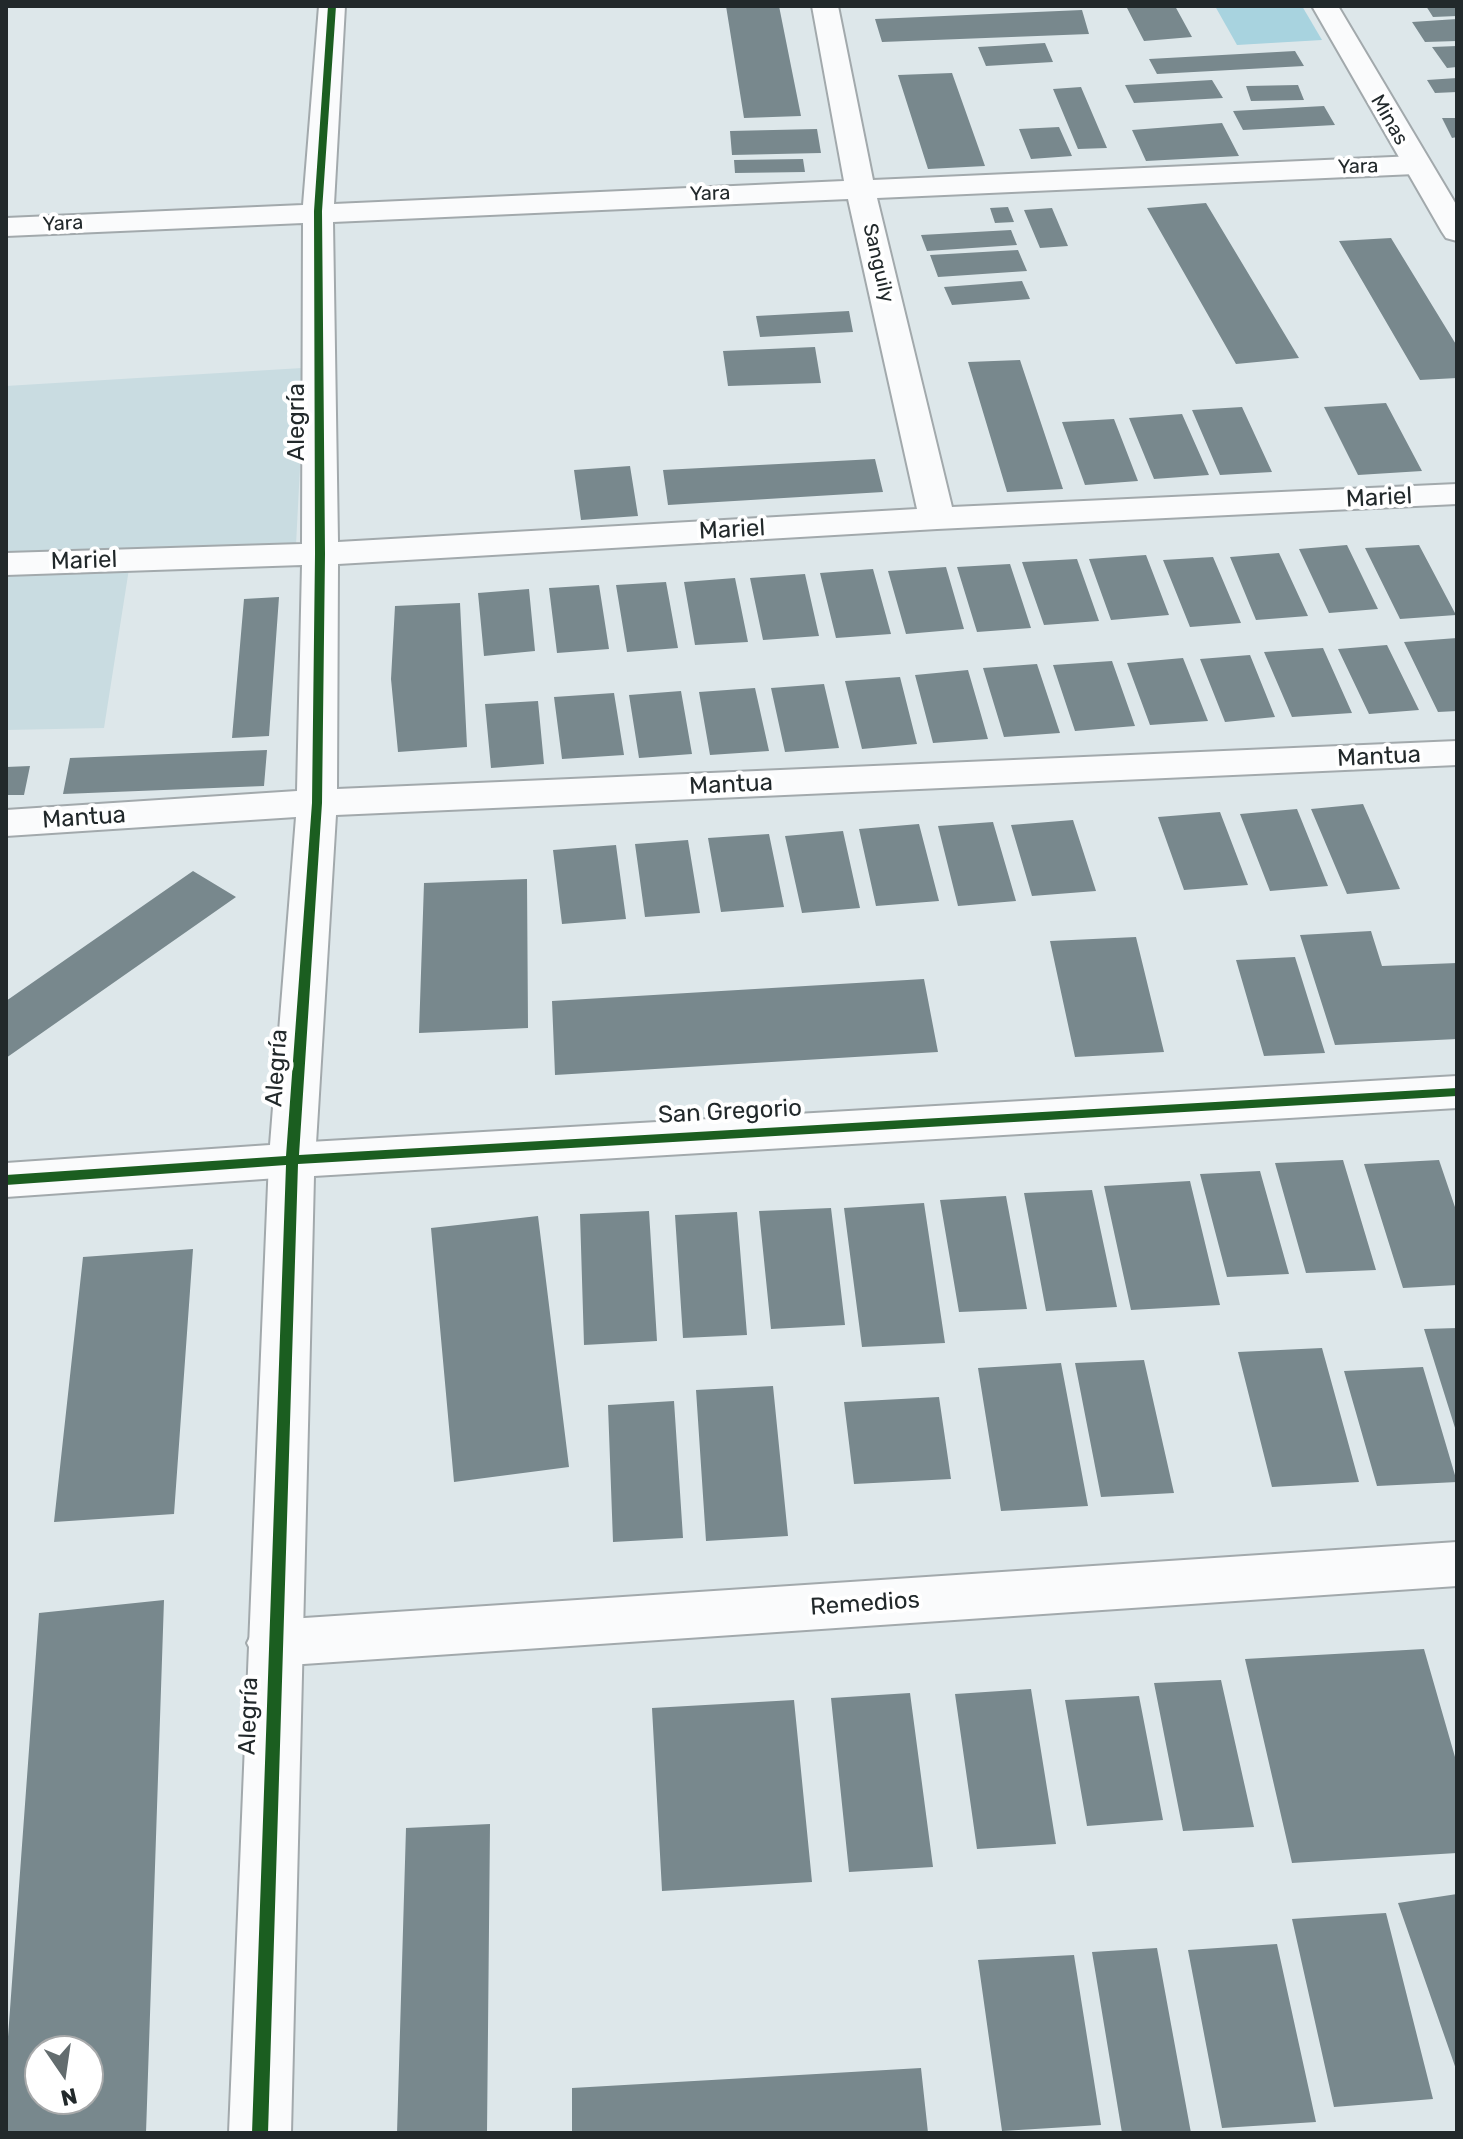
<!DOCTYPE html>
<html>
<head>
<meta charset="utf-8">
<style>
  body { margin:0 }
  #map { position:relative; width:1463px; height:2139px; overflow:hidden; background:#dde7ea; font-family:Rubik,sans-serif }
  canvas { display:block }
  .frame { position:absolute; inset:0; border:8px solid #22292b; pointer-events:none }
  .north { position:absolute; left:24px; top:2035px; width:80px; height:80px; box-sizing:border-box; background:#fff; border:2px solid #a7a9aa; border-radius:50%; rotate:167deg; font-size:22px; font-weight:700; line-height:32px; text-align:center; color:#22292b }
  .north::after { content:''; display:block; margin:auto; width:28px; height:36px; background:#636c6e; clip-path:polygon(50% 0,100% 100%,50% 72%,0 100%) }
</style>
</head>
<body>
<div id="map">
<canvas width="1463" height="2139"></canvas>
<div class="frame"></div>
<div class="north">N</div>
</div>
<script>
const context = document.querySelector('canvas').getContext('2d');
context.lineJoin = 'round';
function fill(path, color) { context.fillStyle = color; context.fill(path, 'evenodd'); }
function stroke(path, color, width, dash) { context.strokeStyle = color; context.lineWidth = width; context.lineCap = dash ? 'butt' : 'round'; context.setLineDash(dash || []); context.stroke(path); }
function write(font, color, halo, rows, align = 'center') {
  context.font = font + ' Rubik,sans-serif'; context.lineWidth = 8; context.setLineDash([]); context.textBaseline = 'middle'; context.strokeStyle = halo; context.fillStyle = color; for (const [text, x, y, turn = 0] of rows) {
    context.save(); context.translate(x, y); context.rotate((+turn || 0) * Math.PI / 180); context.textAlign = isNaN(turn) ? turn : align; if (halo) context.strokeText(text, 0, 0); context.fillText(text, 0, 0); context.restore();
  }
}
fill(new Path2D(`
  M302,368L304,389L296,545L131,556L104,728L6,730V386Z`), '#c9dce1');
fill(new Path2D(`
  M1215,6H1302L1322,40L1237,45Z`), '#a8d3df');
fill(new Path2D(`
  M726,6H779L801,116L744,118Z
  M1126,6H1175L1192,37L1144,41Z
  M1426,6H1457V16L1433,17Z
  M1082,10L1089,34L882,42L875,19Z
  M1457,19V41L1425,42L1412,22Z
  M1045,43L1053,62L986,66L978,47Z
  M1457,46V67L1447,68L1432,47Z
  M1295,51L1304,66L1157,74L1149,59Z
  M952,73L985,166L928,169L898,75Z
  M1457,78V92L1435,93L1427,80Z
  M1212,80L1223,98L1134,103L1125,85Z
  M1298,85L1304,100L1251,101L1246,86Z
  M1081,87L1107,148L1078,149L1053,89Z
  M1324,106L1335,125L1243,130L1233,111Z
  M1442,118H1457V137L1452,138Z
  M1222,123L1239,156L1146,161L1132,130Z
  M1059,127L1072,156L1031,159L1019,129Z
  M817,129L821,153L732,155L730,131Z
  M803,159L805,172L735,173L734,160Z
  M1206,203L1299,358L1236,364L1147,208Z
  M1008,207L1014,222L995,223L990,208Z
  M1052,208L1068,246L1040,248L1024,210Z
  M1011,230L1017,245L927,251L921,235Z
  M1391,238L1457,346V378L1420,380L1339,241Z
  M1018,250L1027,271L938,277L930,255Z
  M1022,281L1030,299L952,305L944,287Z
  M849,311L853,332L760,337L756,316Z
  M815,347L821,383L728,386L723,351Z
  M1020,360L1063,489L1007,492L968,362Z
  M1386,403L1422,471L1358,475L1324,407Z
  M1242,407L1272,472L1220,475L1192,410Z
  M1182,414L1209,475L1154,479L1129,418Z
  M1114,419L1138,481L1085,485L1062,422Z
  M875,459L883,492L668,505L663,470Z
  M630,466L638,516L581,520L574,470Z
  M1347,545L1378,609L1329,613L1299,549Z
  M1419,545L1456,615L1400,619L1365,548Z
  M1279,553L1308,616L1256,620L1230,557Z
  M1146,555L1169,615L1111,620L1089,559Z
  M1213,557L1241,623L1190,627L1163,560Z
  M1077,559L1099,621L1044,625L1022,562Z
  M1010,564L1031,628L977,632L957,567Z
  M946,567L964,629L906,634L888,571Z
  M873,569L891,634L836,638L820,573Z
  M805,574L819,636L763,640L750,578Z
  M735,578L748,642L695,645L684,582Z
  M666,582L678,648L627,652L616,585Z
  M599,585L609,649L557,653L549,588Z
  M529,589L535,651L484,656L478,593Z
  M279,597L269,736L232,738L244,599Z
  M460,603L467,747L398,752L391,679L395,606Z
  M1457,638V711L1438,712L1404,642Z
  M1387,645L1419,710L1369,714L1338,649Z
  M1323,648L1352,713L1292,717L1264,652Z
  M1250,655L1275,717L1225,722L1200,659Z
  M1183,658L1208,721L1150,725L1127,663Z
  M1112,661L1135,726L1075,731L1053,665Z
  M1037,664L1060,733L1004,737L983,668Z
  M968,670L988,739L933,743L915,675Z
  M900,677L917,744L862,749L845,681Z
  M824,684L839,748L785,752L771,688Z
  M755,688L769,751L710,755L699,692Z
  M681,691L692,754L639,758L629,695Z
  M614,693L624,755L562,759L554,697Z
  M538,701L544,764L491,768L485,704Z
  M267,750L264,786L63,794L70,758Z
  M30,766L24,795H6V767Z
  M1363,804L1400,889L1347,894L1311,809Z
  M1297,809L1328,886L1270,891L1240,814Z
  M1220,812L1248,885L1184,890L1158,817Z
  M1073,820L1096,891L1032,896L1011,825Z
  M993,822L1016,901L958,906L938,826Z
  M919,824L939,901L876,906L859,829Z
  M843,831L860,908L802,913L785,836Z
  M769,834L784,907L721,912L708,838Z
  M688,840L700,913L645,917L635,844Z
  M616,845L626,919L562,924L553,850Z
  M193,871L236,897L6,1058V1001Z
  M527,879L528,1028L419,1033L424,883Z
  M1371,931L1382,966L1457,963V1039L1335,1045L1300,935Z
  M1136,937L1164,1052L1075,1057L1050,941Z
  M1295,957L1325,1053L1264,1056L1236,960Z
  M924,979L938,1052L555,1075L552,1001Z
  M1343,1160L1376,1270L1306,1273L1275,1163Z
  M1439,1160L1457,1213V1285L1403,1288L1364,1164Z
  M1260,1171L1289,1274L1227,1277L1200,1174Z
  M1190,1181L1220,1305L1131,1310L1104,1186Z
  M1092,1190L1117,1307L1046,1311L1024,1193Z
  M1006,1196L1027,1309L959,1312L940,1200Z
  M924,1203L945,1343L862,1347L844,1208Z
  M831,1208L845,1325L771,1329L759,1211Z
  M649,1211L657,1341L584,1345L580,1214Z
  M737,1212L747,1335L683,1338L675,1215Z
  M538,1216L569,1467L454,1482L431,1228Z
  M193,1249L174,1514L54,1522L83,1257Z
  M1457,1328V1431H1456L1424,1329Z
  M1322,1348L1359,1482L1272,1487L1238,1352Z
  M1144,1360L1174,1493L1101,1497L1075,1363Z
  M1061,1363L1088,1506L1001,1511L978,1368Z
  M1423,1367L1457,1482L1377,1486L1344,1371Z
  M773,1386L788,1536L706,1541L696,1390Z
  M939,1397L951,1479L854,1484L844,1402Z
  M674,1401L683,1538L613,1542L608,1405Z
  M164,1600L146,2133H6V2064L39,1613ZM40,2051H88V2099H40Z
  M1424,1649L1457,1764V1853L1292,1863L1245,1659Z
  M1221,1680L1254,1827L1183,1831L1154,1683Z
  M1031,1689L1056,1844L977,1849L955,1694Z
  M910,1693L933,1867L849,1872L831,1698Z
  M1139,1696L1163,1820L1087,1826L1065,1700Z
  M794,1700L812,1882L662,1891L652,1708Z
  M490,1824L487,2133H397L406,1828Z
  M1457,1894V2072L1398,1903Z
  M1386,1913L1433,2099L1334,2107L1292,1919Z
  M1277,1944L1316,2122L1222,2128L1188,1950Z
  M1157,1948L1191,2133H1122L1092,1952Z
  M1074,1955L1101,2125L1002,2131L978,1960Z
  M921,2068L928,2133H572V2088Z`), '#78888d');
const minor = new Path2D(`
  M319,6H345L334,204L844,181L812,6H838L873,180L1415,156L1425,159L1430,165L1425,171L1415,174L877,198L952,507L1457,484V504L937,529L338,564L337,789L1457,741V765L336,815L315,1160L308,1172L292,1177L6,1197V1163L270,1145L296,817L6,836V810L297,791L302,565L6,575V553L302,544L303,223L6,236V218L303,205ZM848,199L917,509L338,542L333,222Z
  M1457,1542V1586L274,1666L255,1659L247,1643L255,1627L274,1620Z`);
const tertiary = new Path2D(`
  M1312,6H1338L1457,206V241L1446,238L1442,232Z
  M1457,1076V1108L314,1176L291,2133H229L269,1160L276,1148L292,1143Z`);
stroke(minor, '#a2a9ac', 4);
stroke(tertiary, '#a2a9ac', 4);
fill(minor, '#fafbfc');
fill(tertiary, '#fafbfc');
fill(new Path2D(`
  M328,6H336L322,211L325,554L322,803L299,1155L1457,1088V1096L298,1164L268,2133H252L286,1165L6,1185V1175L286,1156L312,803L315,554L314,211Z`), '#1b5e20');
write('20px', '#22292b', '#fff', [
  ["Minas",1389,120,60],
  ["Yara",1358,167,-2],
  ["Yara",710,194,-2],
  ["Yara",63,224,-3],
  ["Sanguily",878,263,77]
]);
write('24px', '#22292b', '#fff', [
  ["Alegría",297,422,-90],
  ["Mariel",1379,498,-3],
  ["Mariel",732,530,-3],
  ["Mariel",84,561,-2],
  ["Mantua",1379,757,-3],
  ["Mantua",731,785,-3],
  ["Mantua",84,818,-4],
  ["Alegría",277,1068,-86],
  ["San Gregorio",730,1112,-3],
  ["Remedios",865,1604,-4],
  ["Alegría",249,1716,-88]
]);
</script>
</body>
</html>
